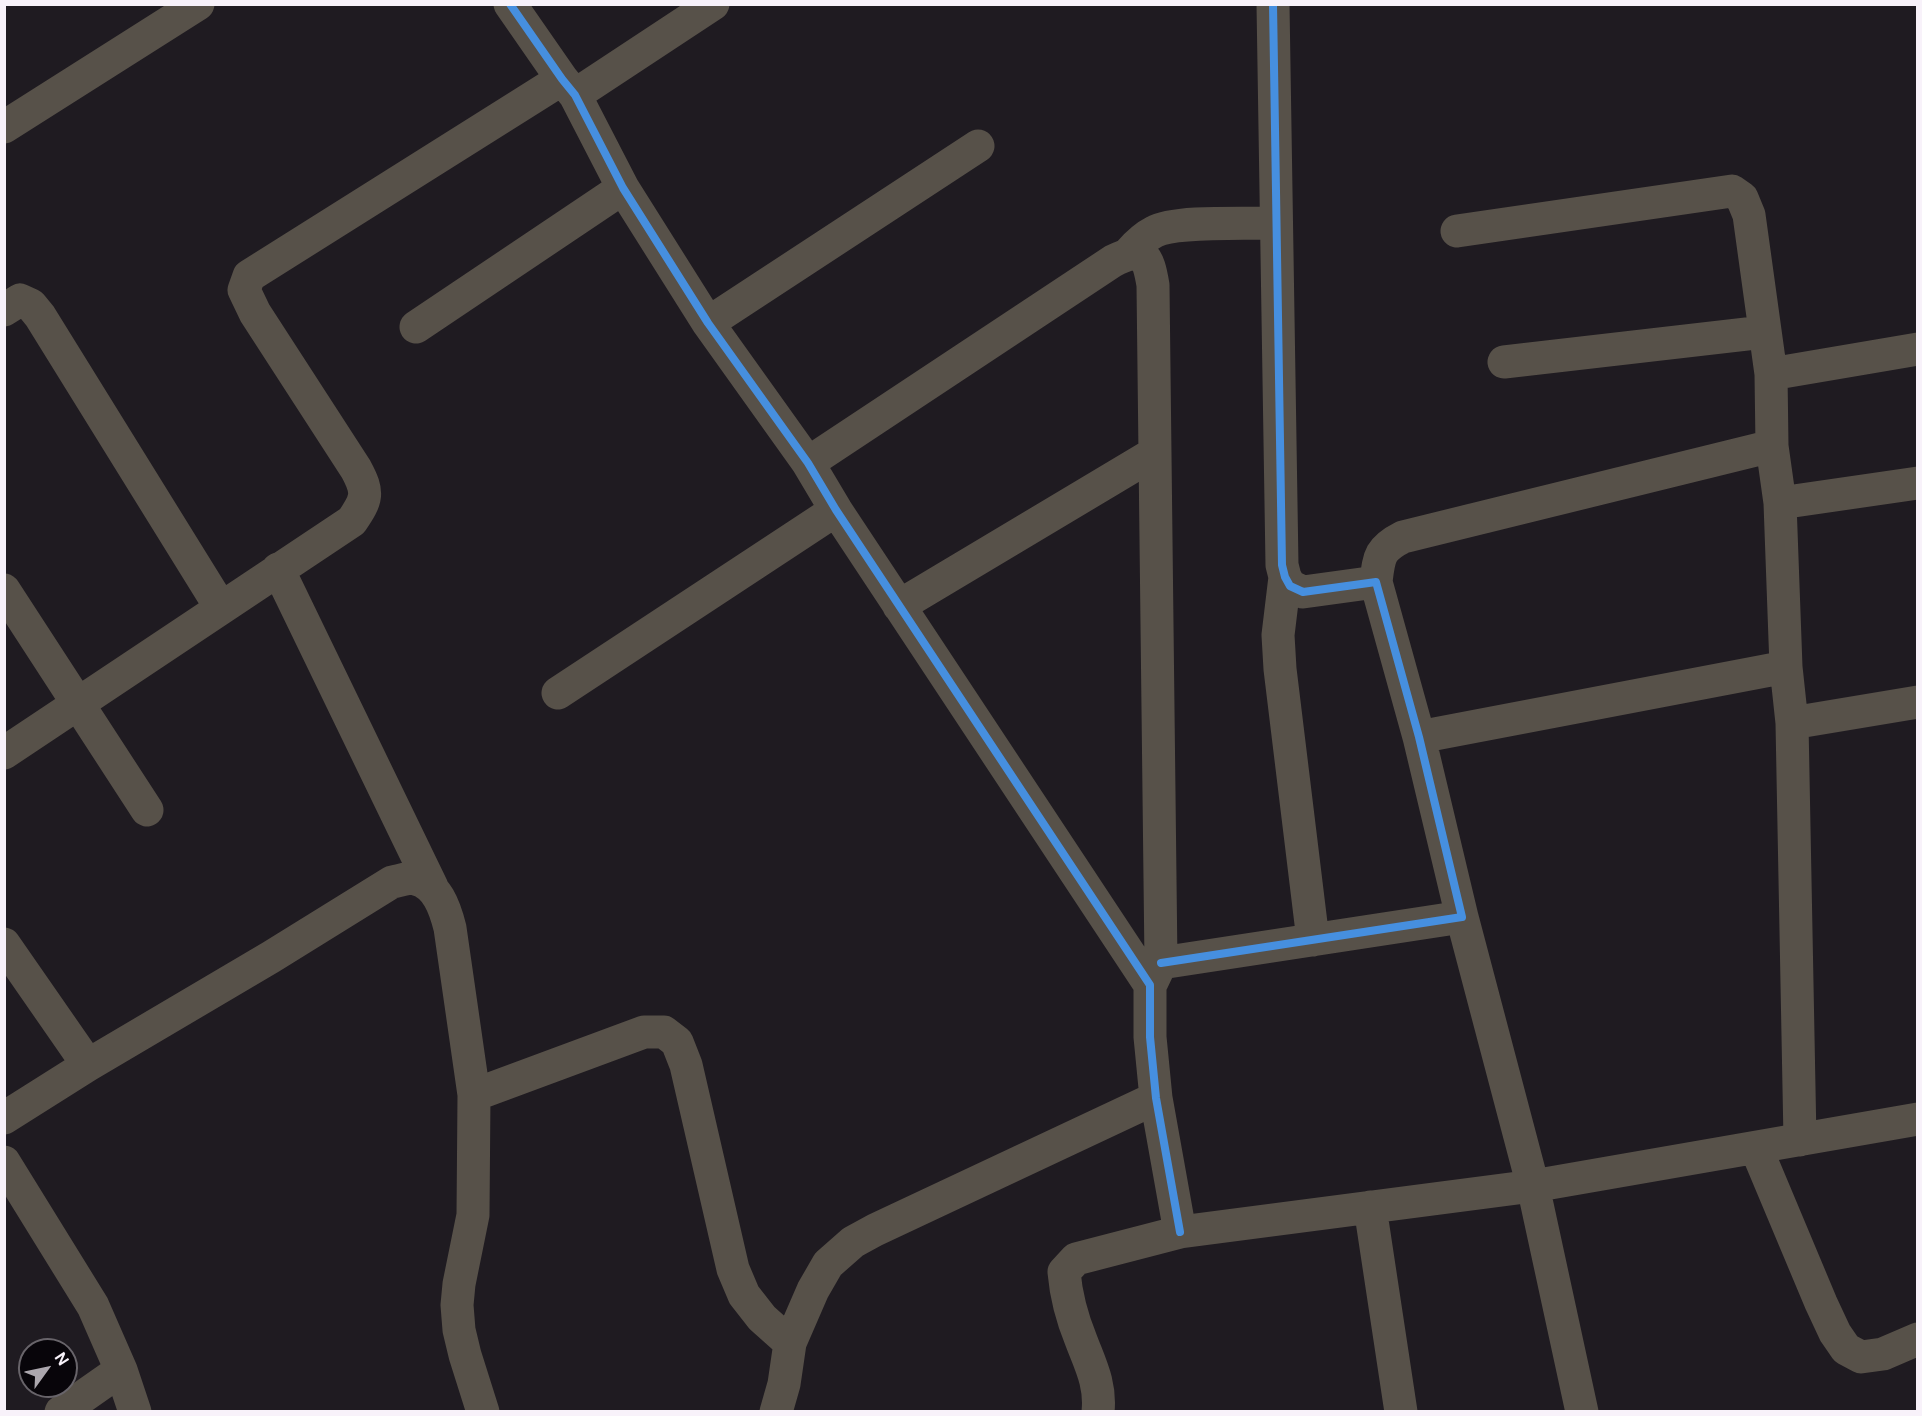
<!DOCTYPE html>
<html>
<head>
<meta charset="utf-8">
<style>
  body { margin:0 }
  #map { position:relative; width:1922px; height:1416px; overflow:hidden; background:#1f1b21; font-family:"DM Sans",sans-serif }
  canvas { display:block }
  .frame { position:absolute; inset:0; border:6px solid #f8f2fa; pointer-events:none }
  .north { position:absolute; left:18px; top:1338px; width:60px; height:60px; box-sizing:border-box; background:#08050a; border:2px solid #68646a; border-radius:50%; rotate:57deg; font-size:16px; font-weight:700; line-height:24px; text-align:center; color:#f8f2fa }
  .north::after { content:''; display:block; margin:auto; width:21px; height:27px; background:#aca7ae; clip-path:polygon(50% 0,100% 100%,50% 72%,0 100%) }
</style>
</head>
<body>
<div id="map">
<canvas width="1922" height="1416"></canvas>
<div class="frame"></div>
<div class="north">N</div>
</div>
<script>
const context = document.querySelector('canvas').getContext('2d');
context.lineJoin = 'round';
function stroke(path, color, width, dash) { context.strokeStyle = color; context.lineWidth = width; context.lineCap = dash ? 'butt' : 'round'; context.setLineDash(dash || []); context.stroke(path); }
stroke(new Path2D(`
  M510,4L562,79L575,95L623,188L708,323L808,463L836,510L1150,985V1037L1156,1098L1180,1232
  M575,95L713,4
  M4,127L198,4
  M1457,231L1732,191L1742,198L1749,215L1771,374L1772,446L1780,503L1786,667L1792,723L1800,1140
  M1129,253C1136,245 1144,237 1154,232C1175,220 1249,224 1276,223
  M4,310L20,300L31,305L40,316L221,608
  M708,323L978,146
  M416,327L623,188
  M1504,362L1764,332
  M1771,374L1918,349
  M808,463L1113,261C1144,245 1148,256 1153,285L1161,963L1152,982
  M1780,503L1918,483
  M278,569L432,887
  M1285,577L1278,635L1280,669L1313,940
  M1376,582C1379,557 1379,549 1403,537L1772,446
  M4,590L147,810
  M899,606L1155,453
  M558,693L836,510
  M1792,723L1918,702
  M1419,737L1786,667
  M4,753L352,521C367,499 369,493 356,469L255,313L244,290L249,276L562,79
  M1462,917L1533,1186L1582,1412
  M4,944L88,1065L4,1118
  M1161,963L1462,917L1419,737L1376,582L1303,592L1290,586L1285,577L1282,565L1273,4
  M88,1065L271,957L392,882C399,881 409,877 415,879C437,884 445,908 450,928L474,1095L473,1215L459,1284L457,1305L459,1330L465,1355L483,1412
  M474,1095L644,1032H664L677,1042L686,1065L733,1269L744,1295L762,1318L790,1343
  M1756,1148L1821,1303L1835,1333L1846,1349L1861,1357L1883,1354L1918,1339
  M4,1162L93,1306L121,1370L135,1412
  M1370,1207L1401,1412
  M61,1412L121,1370
  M776,1412L784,1384L790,1343L813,1290L828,1264L853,1242L875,1230L1156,1098
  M1098,1412C1101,1384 1090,1364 1081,1340C1072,1318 1066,1295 1064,1272L1076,1259L1180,1232L1533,1186L1918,1119`), '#575149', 33);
stroke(new Path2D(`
  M510,4L562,79L575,95L623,188L708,323L808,463L836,510L1150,985V1037L1156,1098L1180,1232
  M1161,963L1462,917L1419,737L1376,582L1303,592L1290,586L1285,577L1282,565L1273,4`), '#468fdf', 8);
</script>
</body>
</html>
